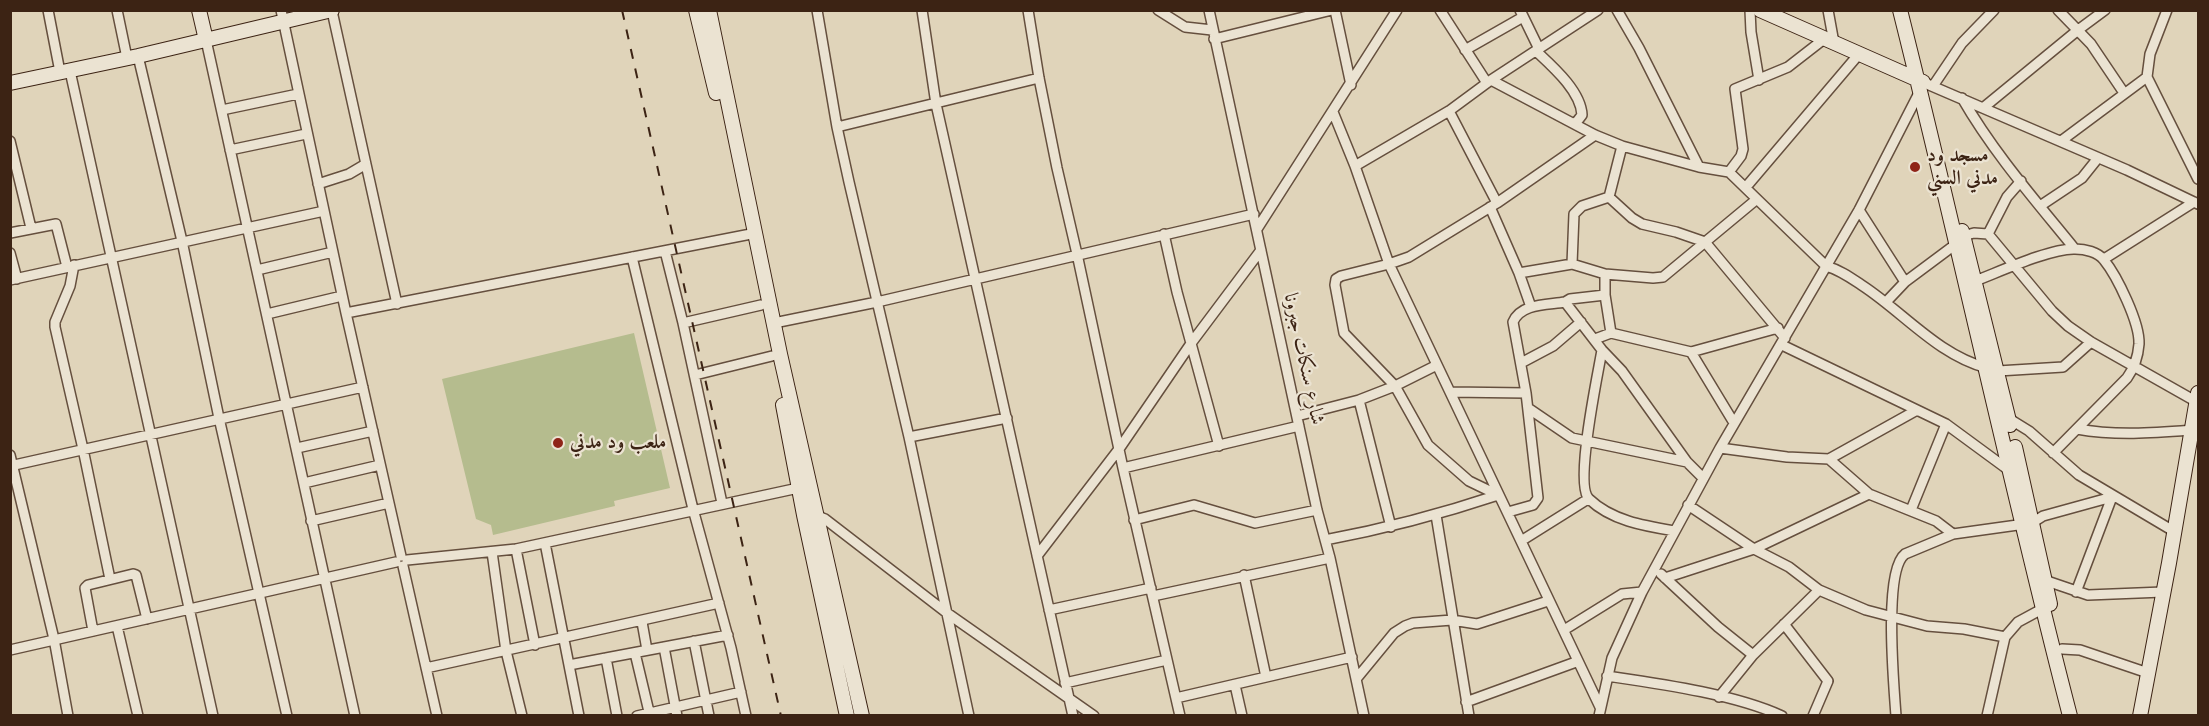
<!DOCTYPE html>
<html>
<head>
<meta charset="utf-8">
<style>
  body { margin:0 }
  #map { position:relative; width:2209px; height:726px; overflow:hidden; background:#e0d4ba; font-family:Cardo,serif }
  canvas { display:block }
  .frame { position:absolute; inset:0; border:12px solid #3c2314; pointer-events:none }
</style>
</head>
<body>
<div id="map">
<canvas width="2209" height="726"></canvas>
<div class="frame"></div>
</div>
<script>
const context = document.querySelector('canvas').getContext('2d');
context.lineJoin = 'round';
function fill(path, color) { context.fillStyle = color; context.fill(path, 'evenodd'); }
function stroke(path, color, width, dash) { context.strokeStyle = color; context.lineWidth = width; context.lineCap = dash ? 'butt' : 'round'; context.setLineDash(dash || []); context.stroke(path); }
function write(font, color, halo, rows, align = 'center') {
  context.font = font + ' Cardo,Amiri,serif'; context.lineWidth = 4.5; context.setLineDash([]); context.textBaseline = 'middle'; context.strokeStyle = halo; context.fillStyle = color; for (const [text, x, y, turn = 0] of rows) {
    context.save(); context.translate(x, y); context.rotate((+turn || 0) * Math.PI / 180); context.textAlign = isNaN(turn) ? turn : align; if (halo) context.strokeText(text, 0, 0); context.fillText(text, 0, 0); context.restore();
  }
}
fill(new Path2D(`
  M634,333L670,488L614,501L615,506L493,535L491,525L476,519L442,379Z`), '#b5bc8e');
const street = new Path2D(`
  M48,10L60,72
  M117,10L127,58
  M281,10L346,313L401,556
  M817,10L837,127L849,182L909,437L969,716
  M922,10L936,104L1073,716
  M1028,10L1039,78L1057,168L1077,254L1123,468L1180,716
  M1158,10L1185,27L1212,30
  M1209,10L1317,510L1330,558L1364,716
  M1335,10L1351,85
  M1440,10L1487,83
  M1520,10L1539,49
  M1617,10L1639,48L1699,167
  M1750,10L1751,32L1759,80
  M1828,10L1834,43
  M2058,10L2091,44L2124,93
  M2167,10L2150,54L2147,77L2198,179
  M332,11L397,304
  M1214,39L1332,10
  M206,40L355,716
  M1465,50L1523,17
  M1536,51C1552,66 1581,91 1582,115L1575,124
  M138,56L182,241L219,418L287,716
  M70,71L213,716
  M1491,80L1595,135L1622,146L1699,167L1729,172L1826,266C1840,270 1851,278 1863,286C1904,313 1938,355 1987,368
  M1927,84L2127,170L2198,204
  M1933,86L1962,43L1994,10
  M1962,98C1993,152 2035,200 2074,248
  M1983,108L2078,30L2105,10
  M222,110L298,94
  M1449,111L1497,203
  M1333,112L1355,166L1389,264L1600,707
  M837,127L1039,78
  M10,141L31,228
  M2061,141L2147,77
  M230,150L306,134
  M1355,166L1449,111L1491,80L1598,10
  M1729,172L1741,156L1743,149L1735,89L1788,67L1824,39
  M318,184L349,174L366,164
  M1746,187L1859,54
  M1609,197L1622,146
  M2040,206L2082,178L2098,158
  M1490,207L1519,273L1531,307
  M1859,210L1905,282
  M1257,229L1397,10
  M10,233L56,224L67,267
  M1164,234L1177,292L1219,446
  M1988,234L2007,197L2021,181
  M1963,236L1974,233L1988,234L2052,311L2068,326L2091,342L2197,402
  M665,251L683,323L722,503
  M10,253L17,279
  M632,257L693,509L731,648L746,716
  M2104,259L2194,202
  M1572,264L1574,214L1582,206L1609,197L1632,218L1642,224L1676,232L1705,242L1785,338
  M74,265L70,286L55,322V327L83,449L110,579
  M257,270L333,252
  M1519,273L1572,264L1605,274L1653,278L1663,277L1757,199
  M1605,274V295L1611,333
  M10,280L324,211
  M1975,281C1999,272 2051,248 2075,249C2085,249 2098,252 2104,260C2117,276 2140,323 2139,344C2138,357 2135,367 2127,378L2053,453
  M1887,301L1905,282L1956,244
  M1565,302L1570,299L1605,295
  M346,313L756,233
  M267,314L342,296
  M683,323L761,305
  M774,323L877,302L1254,214
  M1595,339L1611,333L1691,352L1778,328
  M1782,345L1946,424L2010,471
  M1602,350C1598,374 1574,485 1589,499C1612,521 1645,526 1675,531
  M1691,352L1734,423
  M1521,363L1553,346L1581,322
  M1998,371L2063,367L2091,342
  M695,375L772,356
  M1450,392L1526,393
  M1359,400L1391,527
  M1528,408L1572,438L1687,462L1703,478
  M1297,416L1359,400L1395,386L1437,365
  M2008,418L2029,431L2079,475L2175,532
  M2077,429C2116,436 2153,433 2192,430
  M909,437L1007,418
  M297,448L373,431
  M1720,448L1787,457L1829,459L1917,410
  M10,455L54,639L68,716
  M1829,459L1869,494L1936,521L1953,534
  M10,466L363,387
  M1123,468L1299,426
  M304,483L380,465
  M1498,495L1469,481L1428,445L1395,386L1344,333L1335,285L1336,279L1341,276L1389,264L1409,257L1497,203L1595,135
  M1688,505L1754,549L1789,567L1819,590L1866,610L1927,626L1964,629L2005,637
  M1911,510L1946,424
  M1508,512L1533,505L1538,498L1526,393L1513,322C1521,303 1548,305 1565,302L1602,350L1622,371L1687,462
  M815,515L825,519L947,613L1094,716
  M1436,515L1469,716
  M1134,520L1194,505L1255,523L1317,510
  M311,521L389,503
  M1325,540C1384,529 1441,514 1498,495
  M1521,541L1588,499
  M545,543L579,716
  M516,549L535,645
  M492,552L506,651L522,716
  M1037,556L1119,449L1192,342L1261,250
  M407,560L516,549L803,487
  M403,566L437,716
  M1661,574L1718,627L1753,655
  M1244,575L1266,677
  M1665,578L1754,549L1869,494
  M2044,580L2088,595L2163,592
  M2076,592L2112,497
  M1153,596L1330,558
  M1049,610L1151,588
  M642,622L647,650
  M1784,624L1828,681L1813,716
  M117,626L138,716
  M1564,630L1622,594L1642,592
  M93,631L85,588L88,585L133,574L136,575L147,619
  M694,641L709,716
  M664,647L677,716
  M2062,649L2080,650L2148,673
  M10,650L396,562
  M635,653L650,716
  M606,658L617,716
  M569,665L728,635
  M426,668L719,603
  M1607,676C1661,684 1734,694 1782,716
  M1357,678L1394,633L1405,626L1413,623L1452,620L1477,624L1548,601
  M1065,683L1167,660
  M1235,685L1242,716
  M1719,697L1753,655L1819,590
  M1176,698L1352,657
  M1466,702L1576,662
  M637,716L741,692
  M1599,716L1612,658L1642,592L1720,448L1859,210L1920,91
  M1896,716C1894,686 1883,571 1905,554L1953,534L2032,523L2043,516L2112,497
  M1987,716L2005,637L2018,622L2042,609`);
const secondary = new Path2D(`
  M199,10L206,40
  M696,10L716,93
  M709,10L780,354L862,716
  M1760,10L1923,82
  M1900,10C1959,245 2009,481 2070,716
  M10,83L138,56L332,10
  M1962,231L2010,425
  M783,405L804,515L847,716
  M2015,447L2050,604
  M2140,716L2169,563L2198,393`);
stroke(street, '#654f3e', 12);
stroke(secondary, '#3c2314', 16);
stroke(street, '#ebe3d2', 9);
stroke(secondary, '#ebe3d2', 14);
stroke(new Path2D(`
  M622,10L781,716`), '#3c2314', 2, [10, 10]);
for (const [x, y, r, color] of [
  [1915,167,6,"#8f2418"],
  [558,443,6,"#8f2418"]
]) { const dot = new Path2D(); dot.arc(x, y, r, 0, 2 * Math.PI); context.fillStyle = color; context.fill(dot); stroke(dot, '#ebe3d2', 2); }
write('bold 20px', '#3c2314', '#ebe3d2', [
  ["مسجد ود",1927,156],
  ["مدني السني",1927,179],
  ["ملعب ود مدني",570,443]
], 'left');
write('20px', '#3c2314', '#ebe3d2', [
  ["شارع سنكات جبرونا",1303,359,78]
]);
</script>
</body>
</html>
